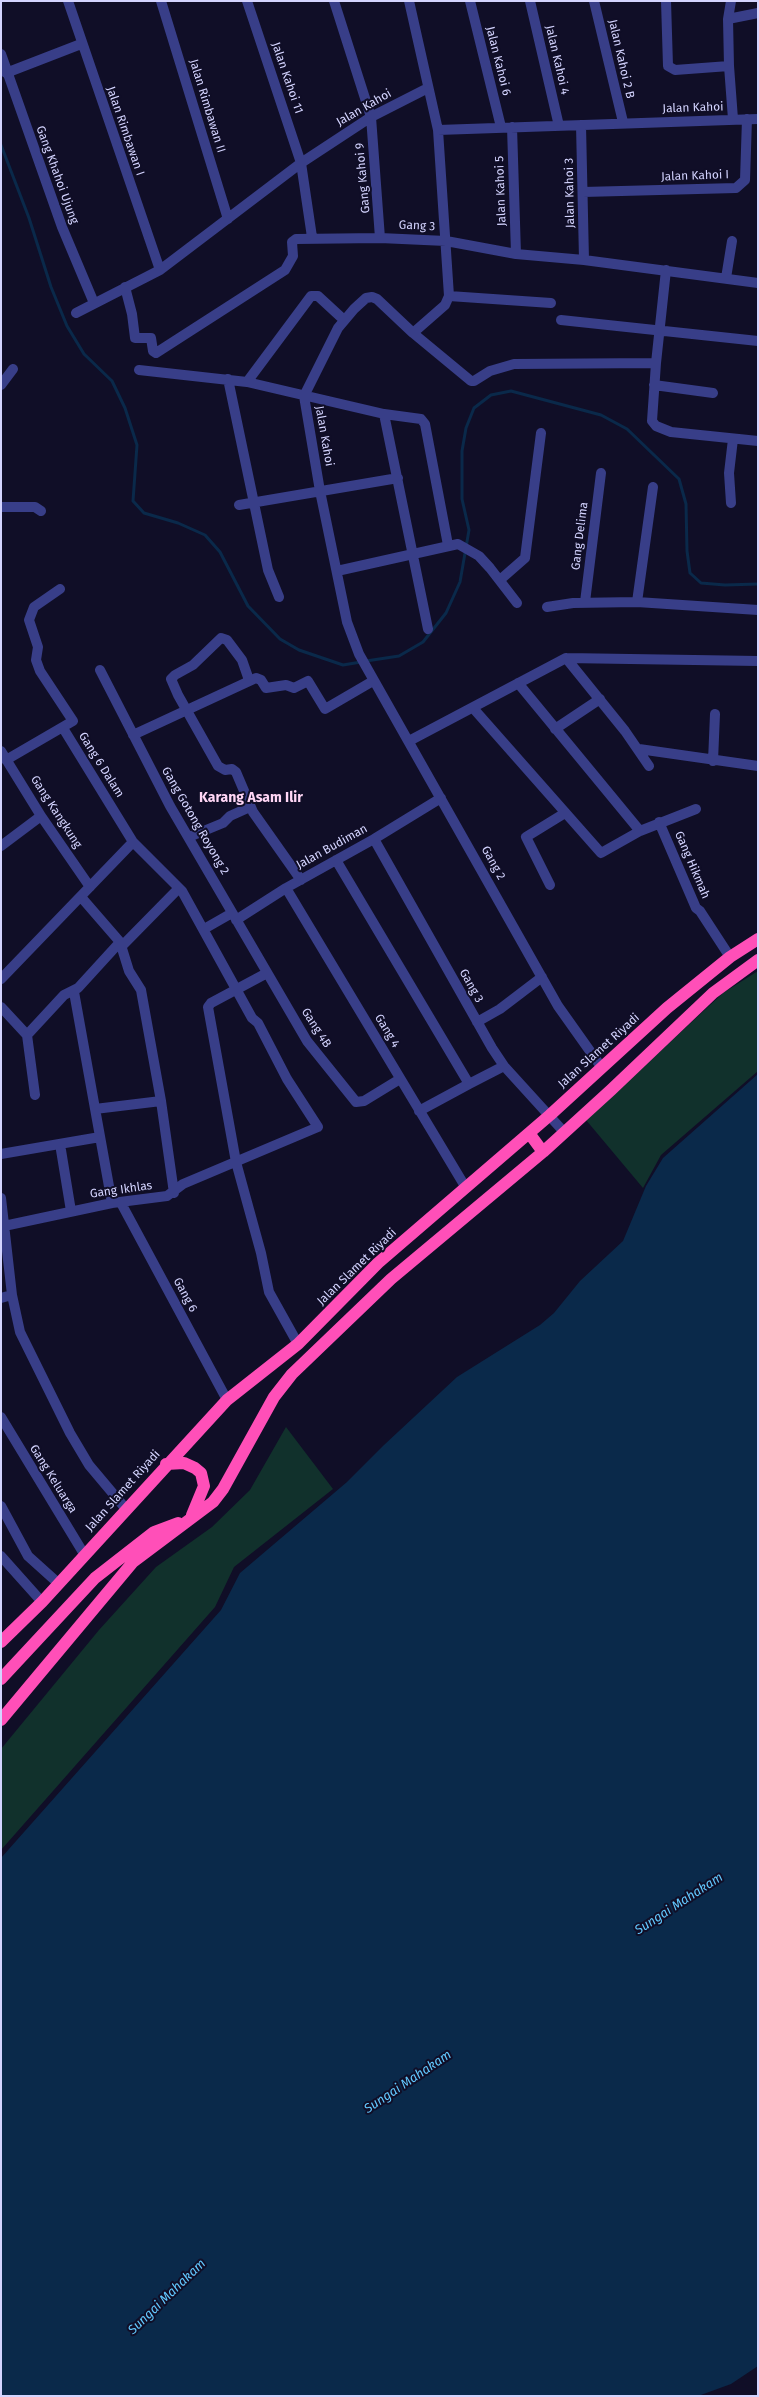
<!DOCTYPE html>
<style>
body{margin:0}
#map{position:relative;width:759px;height:2397px;overflow:hidden;background:#100e27;font-family:"Fira Sans",sans-serif}
canvas{display:block}
.frame{position:absolute;inset:0;border:2px solid #d4d4ff;pointer-events:none}
</style>
<div id="map">
<canvas width="759" height="2397"></canvas>
<div class="frame"></div>
</div>
<script>
const c = document.querySelector('canvas').getContext('2d');
c.lineJoin = 'round';
function fillPath(path, color) {
  c.fillStyle = color;
  c.fill(path, 'evenodd');
}
function shape(rows) {
  const path = new Path2D();
  for (const r of rows) {
    path.moveTo(r[0], r[1]);
    for (let i = 2; i < r.length; i += 2) path.lineTo(r[i], r[i + 1]);
  }
  return path;
}
function strokePath(path, color, width, dash) {
  c.strokeStyle = color;
  c.lineWidth = width;
  c.lineCap = dash ? 'butt' : 'round';
  c.setLineDash(dash || []);
  c.stroke(path);
}
function drawText(font, color, halo, rows, align = 'center') {
  c.font = font + ' "Fira Sans",sans-serif';
  c.lineWidth = 4;
  c.setLineDash([]);
  c.textBaseline = 'middle';
  c.strokeStyle = halo;
  c.fillStyle = color;
  for (const [text, x, y, turn = 0] of rows) {
    c.save();
    c.translate(x, y);
    c.rotate((+turn || 0) * Math.PI / 180);
    c.textAlign = isNaN(turn) ? turn : align;
    if (halo) c.strokeText(text, 0, 0);
    c.fillText(text, 0, 0);
    c.restore();
  }
}
fillPath(shape([
 [758,971,758,1071,661,1155,643,1188,586,1120,723,993],
 [286,1427,333,1489,234,1567,215,1607,1,1850,1,1749,99,1630,156,1567,212,1527,250,1490]
]), '#11312c');
fillPath(shape([
 [758,1074,758,2366,731,2384,698,2396,1,2396,1,1858,221,1610,240,1573,347,1482,384,1445,457,1377,540,1325,554,1313,580,1281,623,1241,646,1186,663,1158]
]), '#0a294a');
strokePath(shape([
 [1,145,29,218,51,287,67,326,84,354,112,381,125,408,137,445,133,501,144,513,178,523,205,535,220,552,248,606,280,639,299,650,343,665,361,662],
 [366,661,399,656,423,642,446,613,460,582,469,530,462,499,462,451,466,428,474,408,491,395,511,391,601,415,627,429,679,479,686,504,687,551,690,573,701,583,725,585,758,584]
]), '#0a294a', 3);
strokePath(shape([
 [68,1,160,270],
 [161,1,228,219],
 [247,1,301,163,312,237],
 [334,1,371,117,380,238],
 [409,1,438,130,449,296,445,305,413,333],
 [470,1,501,127],
 [530,1,559,126],
 [594,1,623,122],
 [666,1,668,66,675,70,729,66],
 [731,1,728,19,729,66,733,119],
 [728,19,758,13],
 [1,54,62,227,94,303],
 [6,73,81,44],
 [581,125,584,260],
 [512,127,516,254],
 [438,130,758,119],
 [583,192,736,188,745,180,747,119],
 [666,270,656,363,652,421,656,426,671,432,758,441],
 [726,278,732,241],
 [125,287,132,314,135,338,151,338,153,351,156,353,285,270,293,256,292,242,296,239,380,238,446,241,516,254,584,260,758,283],
 [449,296,551,303],
 [76,313,160,270,301,163,371,117,428,88],
 [561,320,758,341],
 [139,370,247,382,384,414,421,419,425,424,448,545],
 [228,379,268,570,279,597],
 [247,382,311,296,318,296,344,320],
 [1,385,13,369],
 [654,385,713,393],
 [384,414,428,629],
 [731,503,729,473,733,439],
 [239,505,398,478],
 [1,507,35,507,41,511],
 [337,571,458,544,479,556,490,568,517,603],
 [501,579,525,558,541,433],
 [585,602,601,473],
 [637,602,653,487],
 [547,607,573,603,637,602,758,610],
 [566,658,625,731,649,766],
 [100,670,170,806,307,1041,356,1102,364,1101,400,1079],
 [249,680,242,660,227,640,221,638,193,665,175,675,171,679,178,695,218,766,225,770,232,769,236,772,253,812,301,880],
 [518,683,640,831],
 [473,708,601,853,640,831,696,809],
 [63,728,133,842],
 [555,729,600,699],
 [133,735,256,678,261,680,266,688,286,685,294,688,308,681,325,709,373,681],
 [409,741,566,658,758,661],
 [639,749,758,766],
 [1,751,41,816,90,887],
 [6,760,73,721,40,671,36,660,38,647,29,620,34,607,60,589],
 [713,761,715,714],
 [659,822,696,908,700,911,730,957],
 [189,837,223,823,230,816,250,807],
 [374,839,492,1048,504,1066,564,1132],
 [1,846,41,816],
 [336,860,469,1084,504,1066],
 [550,885,526,837,565,813],
 [286,888,466,1188],
 [81,897,120,942,129,971,141,990,161,1101,174,1193],
 [236,920,286,888,374,839,441,798],
 [204,929,232,913],
 [121,947,179,888],
 [267,973,211,1003,208,1007,236,1162,261,1253,269,1292,298,1344],
 [1,979,133,842,182,891,252,1018,258,1023,287,1079,318,1127,183,1184,167,1196,112,1203,4,1226],
 [74,992,112,1203],
 [1,1007,27,1035],
 [477,1022,500,1009,542,977],
 [602,1068,558,1006,359,654,347,622,320,491,304,396,338,328,354,309,366,298,372,297,377,299,413,333,471,381,474,381,490,371,514,364,656,363],
 [35,1095,27,1035,64,995,78,988,120,942],
 [95,1109,161,1101],
 [419,1111,469,1084],
 [60,1144,71,1211],
 [1,1154,100,1137],
 [1,1198,12,1295,20,1332,70,1433,89,1465,126,1509],
 [121,1203,227,1400],
 [1,1298,12,1295],
 [1,1417,84,1554],
 [1,1506,28,1556,58,1583],
 [1,1556,42,1602]
]), '#383e88', 10);
strokePath(shape([
 [529,1133,543,1152],
 [166,1464,184,1463,195,1468,201,1473,204,1486,192,1515],
 [1,1642,42,1602,227,1400,298,1344,378,1263,550,1115,667,1008,730,957,758,939],
 [1,1679,95,1578,154,1532,178,1523],
 [1,1720,133,1562,213,1502,223,1489,274,1397,292,1374,391,1279,543,1152,611,1090,713,993,758,960]
]), '#ff4fb8', 12);
drawText('12px', '#d4d4ff', '#100e27', [
 ["Jalan Kahoi 2 B",621,59,77],
 ["Jalan Kahoi 4",557,60,77],
 ["Jalan Kahoi 6",498,61,76],
 ["Jalan Kahoi 11",287,78,71],
 ["Jalan Rimbawan II",207,106,73],
 ["Jalan Kahoi",364,108,-30],
 ["Jalan Kahoi",693,108,-2],
 ["Jalan Rimbawan I",125,131,71],
 ["Gang Khahoi Ujung",57,175,70],
 ["Jalan Kahoi I",695,176,-2],
 ["Gang Kahoi 9",363,178,-95],
 ["Jalan Kahoi 5",501,191,-92],
 ["Jalan Kahoi 3",570,193,-91],
 ["Gang 3",417,226,3],
 ["Jalan Kahoi",324,436,80],
 ["Gang Delima",580,536,-83],
 ["Gang 6 Dalam",101,765,58],
 ["Gang Kangkung",56,812,57],
 ["Gang Gotong Royong 2",195,821,60],
 ["Jalan Budiman",332,847,-29],
 ["Gang 2",493,863,61],
 ["Gang Hikmah",692,865,67],
 ["Gang 3",471,986,61],
 ["Gang 4B",316,1028,57],
 ["Gang 4",387,1031,59],
 ["Jalan Slamet Riyadi",599,1051,-42],
 ["Gang Ikhlas",121,1190,-8],
 ["Jalan Slamet Riyadi",357,1267,-44],
 ["Gang 6",185,1295,62],
 ["Gang Keluarga",53,1479,58],
 ["Jalan Slamet Riyadi",123,1491,-48]
]);
drawText('italic 13px', '#62c9ff', '#100e27', [
 ["Sungai Mahakam",679,1904,-33],
 ["Sungai Mahakam",408,2082,-34],
 ["Sungai Mahakam",167,2297,-44]
]);
drawText('bold 14px', '#ffd6f5', '#100e27', [
 ["Karang Asam Ilir",251,798]
]);
</script>
